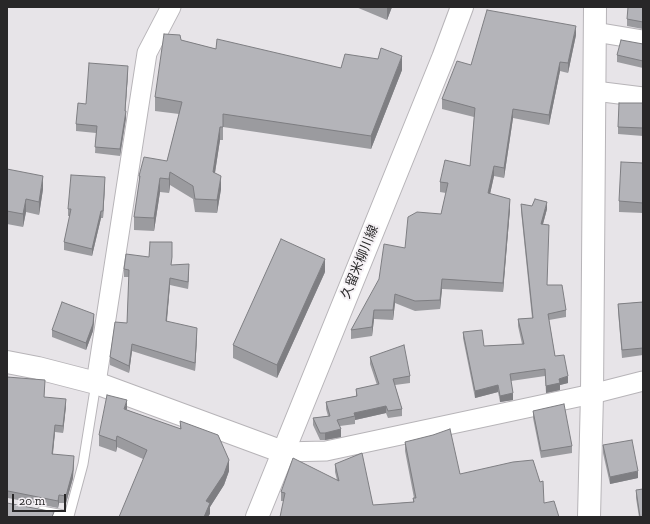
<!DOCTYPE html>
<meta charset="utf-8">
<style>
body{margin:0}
#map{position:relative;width:650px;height:524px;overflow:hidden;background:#e7e4e8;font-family:"Zilla Slab",serif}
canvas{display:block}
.frame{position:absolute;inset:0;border:8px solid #282728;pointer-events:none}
.scale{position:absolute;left:12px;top:494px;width:54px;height:18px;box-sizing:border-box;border:2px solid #282728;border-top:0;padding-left:5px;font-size:12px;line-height:14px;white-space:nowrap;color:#282728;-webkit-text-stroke:3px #f5f1f5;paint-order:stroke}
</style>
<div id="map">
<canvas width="650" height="524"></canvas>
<div class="frame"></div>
<div class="scale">20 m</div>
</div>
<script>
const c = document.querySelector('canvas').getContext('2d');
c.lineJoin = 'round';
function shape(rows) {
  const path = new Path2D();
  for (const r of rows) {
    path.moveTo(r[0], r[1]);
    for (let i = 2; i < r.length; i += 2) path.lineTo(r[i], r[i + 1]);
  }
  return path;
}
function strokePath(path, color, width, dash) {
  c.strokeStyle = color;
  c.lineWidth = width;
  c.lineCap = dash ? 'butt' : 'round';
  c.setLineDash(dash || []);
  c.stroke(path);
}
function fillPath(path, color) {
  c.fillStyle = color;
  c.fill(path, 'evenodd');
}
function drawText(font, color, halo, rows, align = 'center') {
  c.font = font + ' "Zilla Slab","Noto Sans JP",serif';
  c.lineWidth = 4;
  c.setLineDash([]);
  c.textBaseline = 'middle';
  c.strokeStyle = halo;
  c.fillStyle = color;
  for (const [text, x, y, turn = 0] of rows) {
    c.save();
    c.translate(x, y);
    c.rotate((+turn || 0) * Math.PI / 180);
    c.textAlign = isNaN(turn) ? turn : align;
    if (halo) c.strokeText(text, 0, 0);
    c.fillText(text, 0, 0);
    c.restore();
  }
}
const service = shape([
 [42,511,69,516,83,464,96,383]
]);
const minor = shape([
 [595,32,643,40],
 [595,91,643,97],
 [96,383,147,53,171,7],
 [283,452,326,451,592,394,643,381]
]);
const tertiary = shape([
 [7,362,38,368,96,383,283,452],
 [589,517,592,394,595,7]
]);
const primary = shape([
 [257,517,443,58,462,7]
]);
strokePath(service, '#b7b4b8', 11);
strokePath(minor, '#b7b4b8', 21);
strokePath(tertiary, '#b7b4b8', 24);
strokePath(primary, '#b7b4b8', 24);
strokePath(service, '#fff', 9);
strokePath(minor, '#fff', 19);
strokePath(tertiary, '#fff', 22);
strokePath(primary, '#fff', 22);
fillPath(shape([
 [356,7,392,7,387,20],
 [643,7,643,29,627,26,627,19],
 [576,35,568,73,560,71,549,125,513,118,504,178,494,176,490,194,510,209,503,292,442,289,440,309,415,311,395,303,393,320,374,319,372,336,351,339,351,330,405,248,441,214,446,193,440,192,440,182,470,166,474,117,442,109,442,99,471,65],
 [181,40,216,49,341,68,402,70,371,149,223,127,223,140,220,140,215,173,221,189,217,213,195,212,193,199,170,185,169,193,160,192,154,231,134,230,134,217,139,187,139,176,167,161,179,114,155,111,155,97],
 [642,44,643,44,643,68,617,62,617,55],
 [128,73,125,111,126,118,120,156,95,153,96,133,76,131,76,124,86,104],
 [643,103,643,136,618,134,618,127],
 [643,163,643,213,619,212,619,201],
 [7,169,43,189,39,215,26,212,23,227,7,224],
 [105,184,103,218,101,218,92,256,64,250,64,242,70,216,68,216,68,209],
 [521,204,547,209,543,224,547,285,566,310,566,317,549,320,555,356,568,383,560,385,560,390,546,393,545,376,511,381,513,400,500,402,498,392,475,398,463,338,463,332,484,346,522,344,518,326,518,319,532,318,521,211],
 [172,265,189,272,188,289,170,285,167,321,197,336,195,371,132,351,129,373,110,365,110,357,127,323,129,277,124,277,124,269],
 [325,272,277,378,233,358,233,345],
 [643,302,643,355,622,358,618,311,618,304],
 [94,321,93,331,86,350,52,337,52,330],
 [370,357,410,376,410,383,395,385,402,409,402,416,388,418,386,413,355,420,355,424,340,426,341,437,325,440,320,440,313,425,313,418,328,416,326,409,326,402,356,396,356,389,377,385,370,364],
 [7,377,45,387,44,397,66,406,63,433,55,432,53,454,74,463,73,478,66,503,59,503,58,508,8,498],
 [127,410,180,429,180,421,229,471,224,485,210,507,210,514,143,459,117,447,116,452,99,446,99,435],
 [533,411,572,446,572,453,541,458,533,418],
 [405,442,460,474,544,503,559,517,281,501,281,492,337,480,335,472,335,464,373,505,413,502,413,498,414,498,405,451],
 [603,445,638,478,610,484,603,453],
 [636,490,643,517,639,517,636,498]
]), '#9b9b9f');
fillPath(shape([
 [387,7,392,7,387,20],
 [576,26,576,35,568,73,568,63],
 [402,56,402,70,371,149,371,136],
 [560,62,560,71,549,125,549,115],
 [128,66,128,73,125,117,125,111],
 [513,109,513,118,504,178,504,168],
 [126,111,126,118,120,156,120,149],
 [220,127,220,140,213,185,213,172],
 [494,166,494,176,488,203,488,193],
 [170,172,170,185,169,193,169,179],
 [43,176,43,189,39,215,39,202],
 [221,176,221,189,217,213,217,200],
 [105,177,105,184,103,218,103,211],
 [160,178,160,192,154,231,154,218],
 [26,199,26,212,23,227,23,214],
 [510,199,510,209,503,292,503,283],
 [547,202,547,209,541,231,541,224],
 [101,211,101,218,92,256,92,249],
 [325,259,325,272,277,378,277,365],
 [189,264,189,272,188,289,188,282],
 [170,278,170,285,166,328,166,321],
 [442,279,442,289,440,309,440,300],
 [395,294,395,303,393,320,393,310],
 [374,310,374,319,372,336,372,327],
 [94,314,94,321,93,331,86,350,86,343],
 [197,328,197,336,195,371,195,363],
 [132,344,132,351,129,373,129,366],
 [568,376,568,383,560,385,560,390,546,393,546,386,559,379],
 [498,385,498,392,475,398,475,391],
 [513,393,513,400,500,402,500,396],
 [66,399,66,406,63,433,63,426],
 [127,400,127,410,124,409],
 [386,406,386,413,355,420,355,416,354,413],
 [55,425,55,432,52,461,52,454],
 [341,429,341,437,325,440,325,433],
 [117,436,117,447,116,452,116,441],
 [74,456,73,478,66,503,66,496],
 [229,460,229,471,224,485,210,507,210,514,208,517,204,517,206,501],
 [638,471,638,478,610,484,610,477],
 [7,491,8,491,8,498,7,498],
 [59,495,59,503,58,508,58,501]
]), '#7e7e82');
const building = shape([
 [628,7,643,7,643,22,627,19,628,7],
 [487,10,576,26,568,63,560,62,549,115,513,109,504,168,494,166,488,193,510,199,503,283,442,279,440,300,415,301,395,294,393,310,374,310,372,327,351,330,379,279,384,244,405,248,408,217,417,212,441,214,448,183,440,182,445,160,470,166,475,108,442,99,457,61,471,65,487,10],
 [164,34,180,35,181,40,216,49,217,39,341,68,345,54,378,59,381,48,402,56,371,136,223,114,223,127,220,127,213,172,221,176,217,200,195,199,193,186,170,172,169,179,160,178,154,218,134,217,140,176,139,176,144,157,167,161,182,102,155,97,164,34],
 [621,40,643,44,643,61,617,55,621,40],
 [89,63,128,66,125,111,126,111,120,149,95,147,97,126,76,124,78,103,86,104,89,63],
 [619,103,643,103,643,128,618,127,619,103],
 [621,162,643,163,643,203,619,201,621,162],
 [7,169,43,176,39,202,26,199,23,214,7,211,7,169],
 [71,175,105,177,103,211,101,211,92,249,64,242,71,209,68,209,71,175],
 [535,199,547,202,541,224,549,225,547,285,562,285,566,310,548,314,555,356,564,355,568,376,559,379,560,383,546,386,545,369,510,374,513,393,500,396,498,385,475,391,463,332,482,330,484,346,524,344,518,319,533,318,521,204,532,206,535,199],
 [281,239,325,259,277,365,233,345,281,239],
 [150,242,172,242,172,257,171,265,189,264,188,282,170,278,166,321,197,328,195,363,132,344,129,366,110,357,115,322,127,323,129,270,124,269,126,254,149,257,150,242],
 [62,302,94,314,93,324,86,343,52,330,62,302],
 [643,302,643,348,622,350,618,304,643,302],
 [404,345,410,376,393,379,402,409,388,411,386,406,354,413,355,416,337,420,341,429,325,433,320,433,313,418,330,416,326,402,357,396,356,389,379,384,370,357,404,345],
 [7,377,45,380,44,397,66,399,63,426,55,425,52,454,74,456,73,470,66,496,59,495,58,501,8,491,7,491,7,377],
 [107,395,127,400,124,409,181,429,180,421,218,435,229,460,224,474,206,501,210,503,204,517,119,517,147,450,117,436,116,441,99,435,107,395],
 [564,404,572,446,541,451,533,411,564,404],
 [450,429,460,474,513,462,533,460,540,482,543,481,544,503,554,501,559,517,280,517,285,493,281,492,293,458,339,481,335,464,362,453,373,505,414,502,413,498,416,498,405,442,433,435,450,429],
 [632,440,638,471,610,477,603,445,632,440],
 [643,489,643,517,640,517,636,490,643,489],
 [7,503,54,512,52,517,7,517,7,503]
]);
fillPath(building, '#b4b4b9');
strokePath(building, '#7e7e82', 1);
drawText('13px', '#282728', '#f5f1f5', [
 ["久留米柳川線",360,262,-68]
]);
</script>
